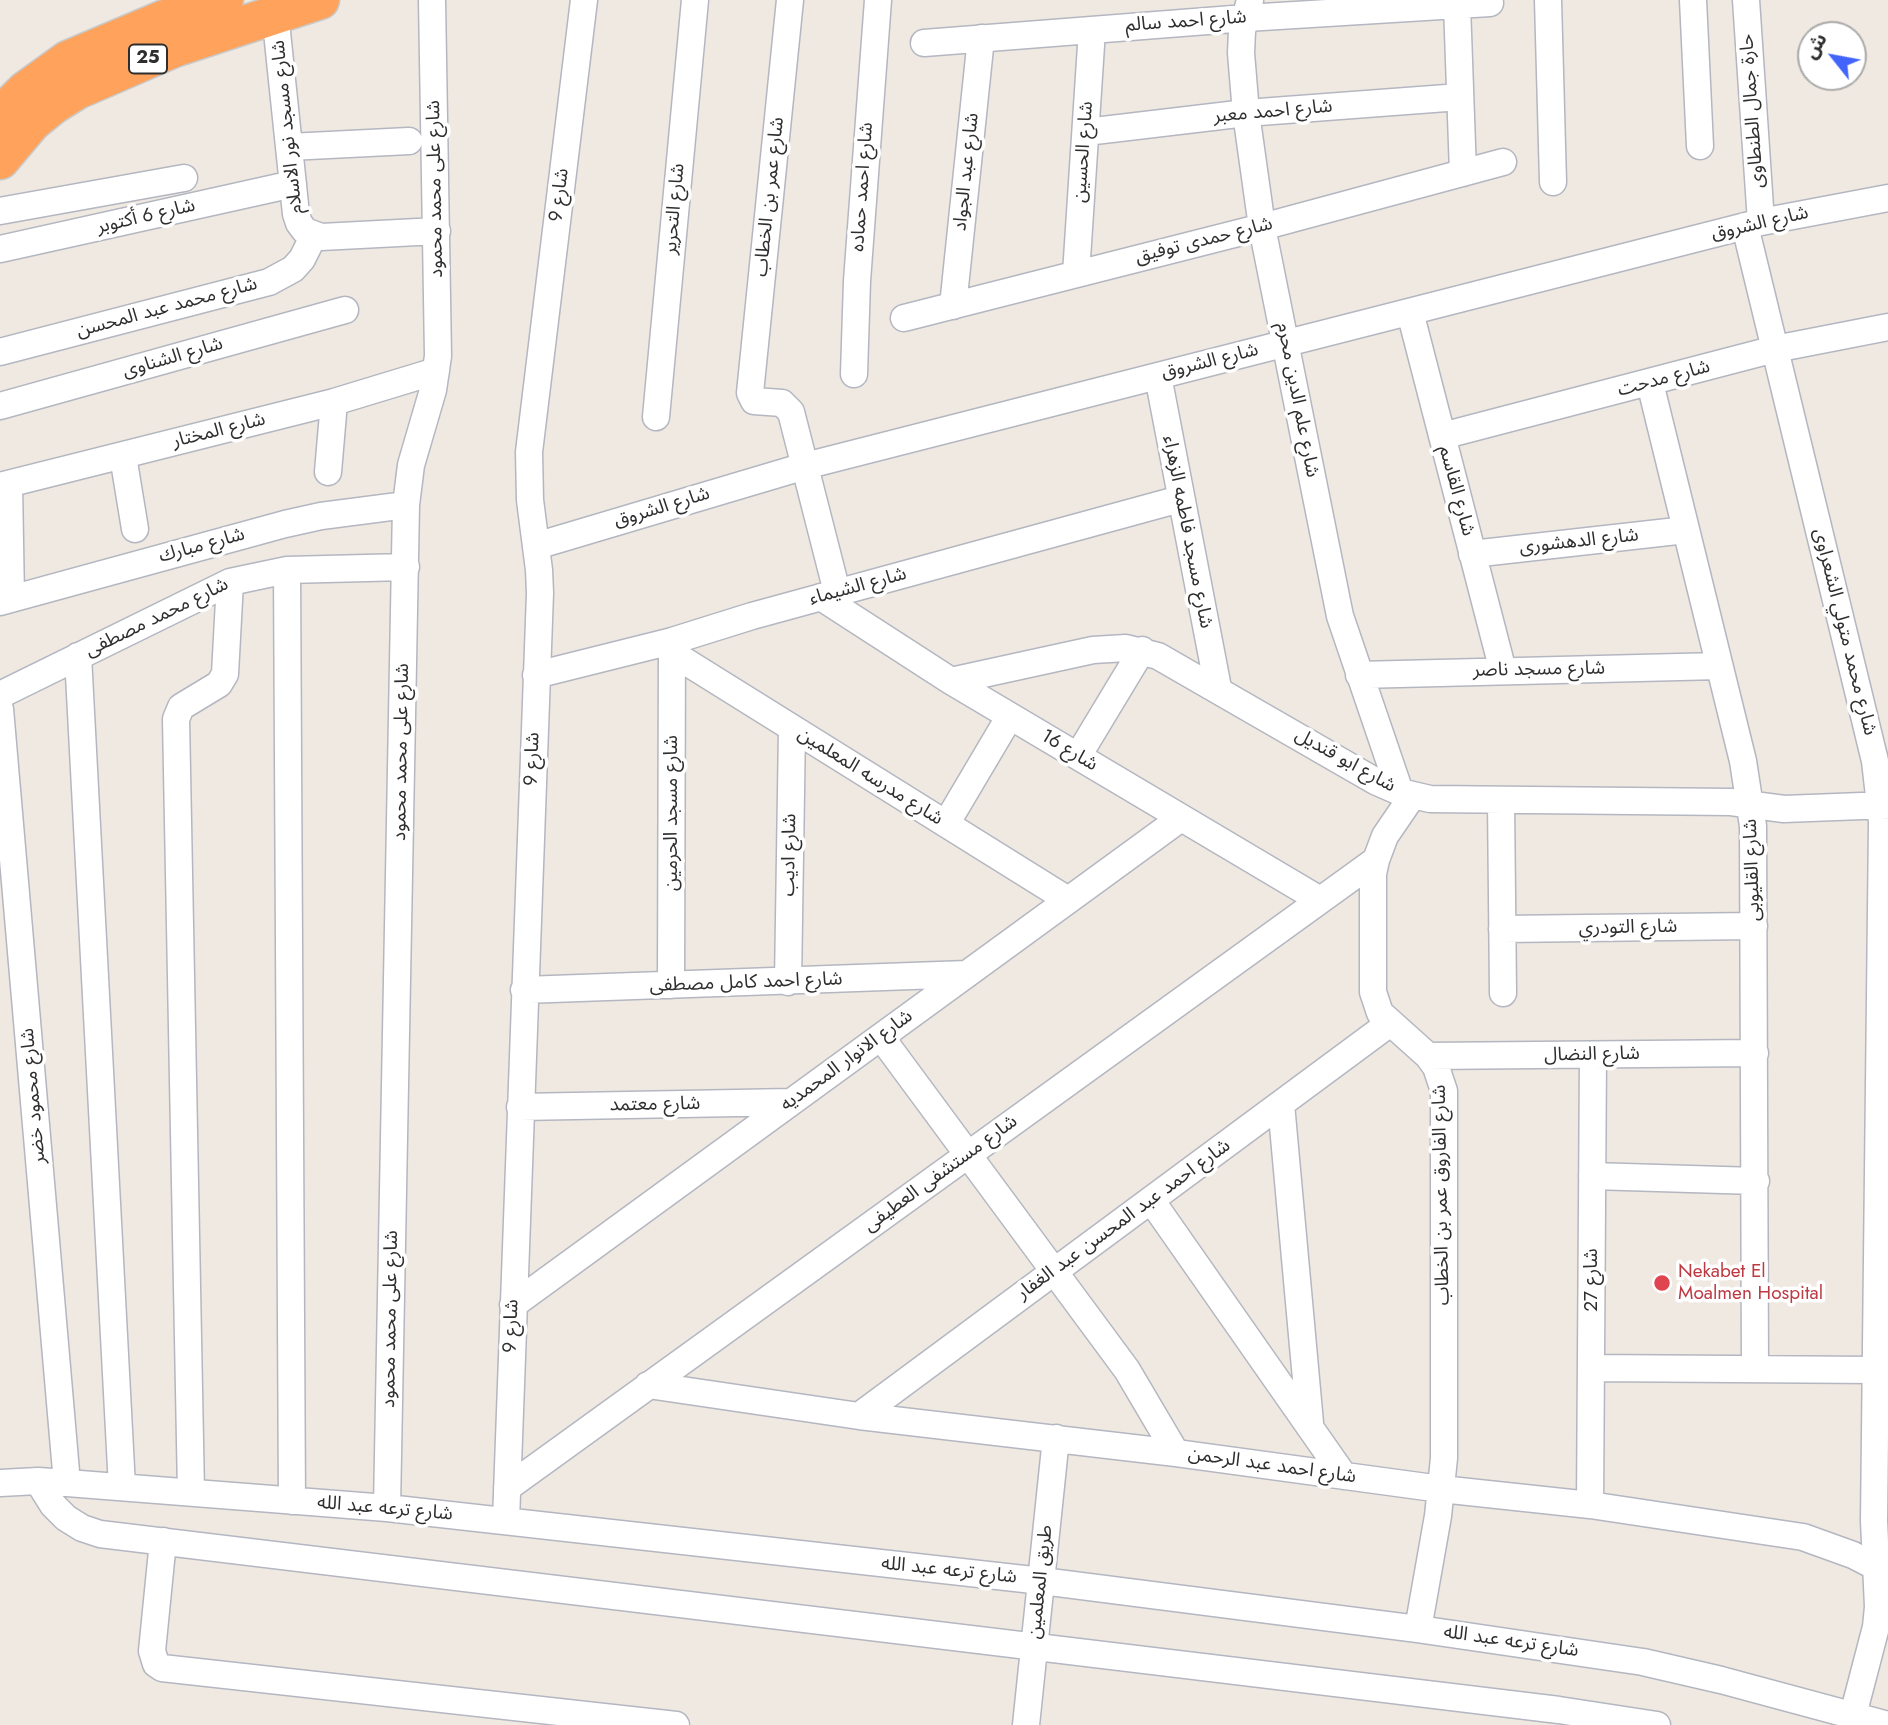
<!DOCTYPE html>
<meta charset="utf-8">
<style>
body{margin:0}
#map{position:relative;width:1888px;height:1725px;overflow:hidden;background:#efe9e1;font-family:Jost,"Noto Sans Arabic",sans-serif}
canvas{display:block}
.north{position:absolute;left:1797px;top:21px;width:70px;height:70px;box-sizing:border-box;background:#fff;border:2px solid #ababab;border-radius:50%;rotate:301deg;font-size:19px;font-weight:700;line-height:28px;text-align:center;color:#2e2e2e}
.north::after{content:'';display:block;margin:auto;width:24px;height:32px;background:#4264fb;clip-path:polygon(50% 0,100% 100%,50% 72%,0 100%)}
</style>
<div id="map">
<canvas width="1888" height="1725"></canvas>
<div class="north">ش</div>
</div>
<script>
const c = document.querySelector('canvas').getContext('2d');
c.lineJoin = 'round';
function shape(rows) {
  const path = new Path2D();
  for (const r of rows) {
    path.moveTo(r[0], r[1]);
    for (let i = 2; i < r.length; i += 2) path.lineTo(r[i], r[i + 1]);
  }
  return path;
}
function strokePath(path, color, width, dash) {
  c.strokeStyle = color;
  c.lineWidth = width;
  c.lineCap = dash ? 'butt' : 'round';
  c.setLineDash(dash || []);
  c.stroke(path);
}
function drawText(font, color, halo, rows, align = 'center') {
  c.font = font + ' Jost,"Noto Sans Arabic",sans-serif';
  c.lineWidth = 7;
  c.setLineDash([]);
  c.textBaseline = 'middle';
  c.strokeStyle = halo;
  c.fillStyle = color;
  for (const [text, x, y, turn = 0] of rows) {
    c.save();
    c.translate(x, y);
    c.rotate((+turn || 0) * Math.PI / 180);
    c.textAlign = isNaN(turn) ? turn : align;
    if (halo) c.strokeText(text, 0, 0);
    c.fillText(text, 0, 0);
    c.restore();
  }
}
const minor = shape([
 [790,0,750,393,754,401,782,403,791,412,837,592],
 [1250,0,1242,31,1241,53,1246,113,1262,227,1340,616,1400,792],
 [1548,0,1553,182],
 [1693,0,1700,146],
 [1746,0,1761,222],
 [1457,5,1463,173],
 [275,13,296,214,299,223,305,231,321,237,437,231],
 [924,43,1246,18,1490,3],
 [1086,132,1246,113,1460,97],
 [289,147,409,141],
 [0,211,184,178],
 [1745,226,1875,761,1882,822,1874,1521,1878,1607,1876,1627,1853,1715],
 [0,249,293,184],
 [1076,274,1092,30],
 [953,306,981,38],
 [1410,312,1503,671],
 [904,318,1262,227,1503,162],
 [0,352,269,282,293,269,302,259,314,235],
 [854,374,857,281,878,0],
 [1158,376,1218,688],
 [1650,383,1743,761,1753,826,1755,1369],
 [0,406,345,310],
 [656,417,695,0],
 [1442,436,1775,349,1888,327],
 [123,456,135,529],
 [328,472,334,402],
 [9,484,11,599],
 [0,486,334,402,436,371],
 [536,546,805,466,1761,222,1888,198],
 [1472,554,1686,530],
 [287,570,292,1501],
 [821,597,951,681,1320,900],
 [0,602,285,524,321,516,406,505],
 [672,653,1068,900],
 [78,656,122,1487],
 [536,675,672,641,752,616,1180,499],
 [1359,675,1719,666],
 [951,681,1093,650,1126,648,1158,656,1375,781,1400,792,1430,799,1731,802,1784,809,1888,805],
 [0,695,230,582,287,570,406,567],
 [0,709,67,1483],
 [1078,756,1142,650],
 [1413,795,1385,836,1376,860,1373,874,1373,992,1380,1013,1428,1056,1436,1067,1444,1091,1444,1458,1438,1516,1418,1629],
 [1501,801,1503,993],
 [946,824,1010,716],
 [1502,929,1754,926],
 [788,982,792,728],
 [671,985,672,641],
 [524,990,967,974],
 [881,1037,1127,1370,1176,1453],
 [1428,1056,1755,1053],
 [1281,1104,1310,1423],
 [520,1107,791,1102],
 [1592,1176,1756,1181],
 [1151,1200,1344,1476],
 [513,1305,1181,818],
 [1591,1368,1875,1370],
 [648,1385,859,1416,1176,1453,1441,1489,1590,1505,1803,1537,1853,1555,1888,1573],
 [859,1416,1390,1023],
 [38,1481,53,1505,66,1518,82,1528,100,1534,1559,1710,1657,1725],
 [0,1483,38,1481,67,1483,387,1508,1042,1581,1418,1629,1643,1662,1721,1680,1888,1725],
 [507,1488,1376,860],
 [191,1492,176,719,181,707,219,684,225,674,230,582],
 [1590,1505,1593,1055],
 [387,1508,406,505,411,465,433,390,438,356,432,0],
 [506,1521,540,593,539,570,530,500,529,452,584,0],
 [163,1541,152,1651,156,1664,162,1668,676,1725],
 [1026,1725,1056,1438]
]);
const highway = shape([
 [0,116,25,91,68,60,165,19,224,0],
 [0,160,32,122,53,105,77,90,174,48,320,0]
]);
strokePath(minor, '#b4b7c1', 29);
strokePath(highway, '#c9c9c9', 41);
strokePath(minor, '#fff', 26);
strokePath(highway, '#ffa35c', 38);
for (const [x, y, r, color] of [
 [1662,1283,9,"#e0444e"]
]) {
  const dot = new Path2D();
  dot.arc(x, y, r, 0, 2 * Math.PI);
  c.fillStyle = color;
  c.fill(dot);
  strokePath(dot, '#fff', 2.5);
}
for (const [x, y, w] of [
 [148,59,38]
]) {
  const box = new Path2D();
  box.roundRect(x - w / 2, y - 14.5, w, 29, 5);
  c.fillStyle = '#fff';
  c.fill(box);
  strokePath(box, '#2e2e2e', 2);
}
drawText('bold 18px', '#2e2e2e', null, [
 ["25",148,59]
]);
drawText('19px', '#2e2e2e', '#fff', [
 ["شارع احمد سالم",1186,22,-4],
 ["حارة جمال الطنطاوى",1753,111,-94],
 ["شارع احمد معبر",1273,112,-5],
 ["شارع مسجد نور الاسلام",288,127,-96],
 ["شارع الحسين",1084,152,-86],
 ["شارع عبد الجواد",967,172,-84],
 ["شارع احمد حماده",863,187,-86],
 ["شارع على محمد محمود",436,189,-91],
 ["شارع 9",560,195,-83],
 ["شارع عمر بن الخطاب",770,197,-84],
 ["شارع التحرير",675,209,-85],
 ["شارع 6 أكتوبر",146,217,-13],
 ["شارع الشروق",1760,224,-13],
 ["شارع حمدى توفيق",1204,241,-14],
 ["شارع محمد عبد المحسن",167,308,-15],
 ["شارع الشناوى",173,358,-16],
 ["شارع الشروق",1210,362,-14],
 ["شارع مدحت",1664,379,-15],
 ["شارع علم الدين محرم",1297,400,79],
 ["شارع المختار",219,431,-14],
 ["شارع القاسم",1456,491,75],
 ["شارع الشروق",662,508,-17],
 ["شارع مسجد فاطمه الزهراء",1187,532,79],
 ["شارع الدهشورى",1579,542,-6],
 ["شارع مبارك",202,546,-15],
 ["شارع الشيماء",858,587,-15],
 ["شارع محمد مصطفى",157,618,-26],
 ["شارع محمد متولي الشعراوى",1844,632,76],
 ["شارع مسجد ناصر",1539,670,-1],
 ["شارع 16",1069,751,31],
 ["شارع على محمد محمود",402,752,-89],
 ["شارع 9",533,759,-88],
 ["شارع ابو قنديل",1345,761,29],
 ["شارع مدرسه المعلمين",870,777,32],
 ["شارع مسجد الحرمين",672,813,-90],
 ["شارع اديب",790,855,-89],
 ["شارع القليوبى",1753,870,-92],
 ["شارع التودري",1628,928,-1],
 ["شارع احمد كامل مصطفى",746,983,-2],
 ["شارع النضال",1592,1055,-1],
 ["شارع الانوار المحمديه",847,1061,-36],
 ["شارع محمود خضر",34,1096,-95],
 ["شارع معتمد",655,1105,-1],
 ["شارع مستشفى العطيفى",941,1174,-36],
 ["شارع الفاروق عمر بن الخطاب",1442,1195,-91],
 ["شارع احمد عبد المحسن عبد الغفار",1124,1220,-36],
 ["شارع 27",1592,1280,-90],
 ["شارع على محمد محمود",391,1319,-89],
 ["شارع 9",512,1326,-88],
 ["شارع احمد عبد الرحمن",1272,1466,8],
 ["شارع ترعه عبد الله",385,1509,5],
 ["شارع ترعه عبد الله",949,1571,6],
 ["طريق المعلمين",1041,1582,-84],
 ["شارع ترعه عبد الله",1511,1642,8]
]);
drawText('19px', '#be3a42', '#fff', [
 ["Nekabet El",1678,1272],
 ["Moalmen Hospital",1678,1294]
], 'left');
</script>
